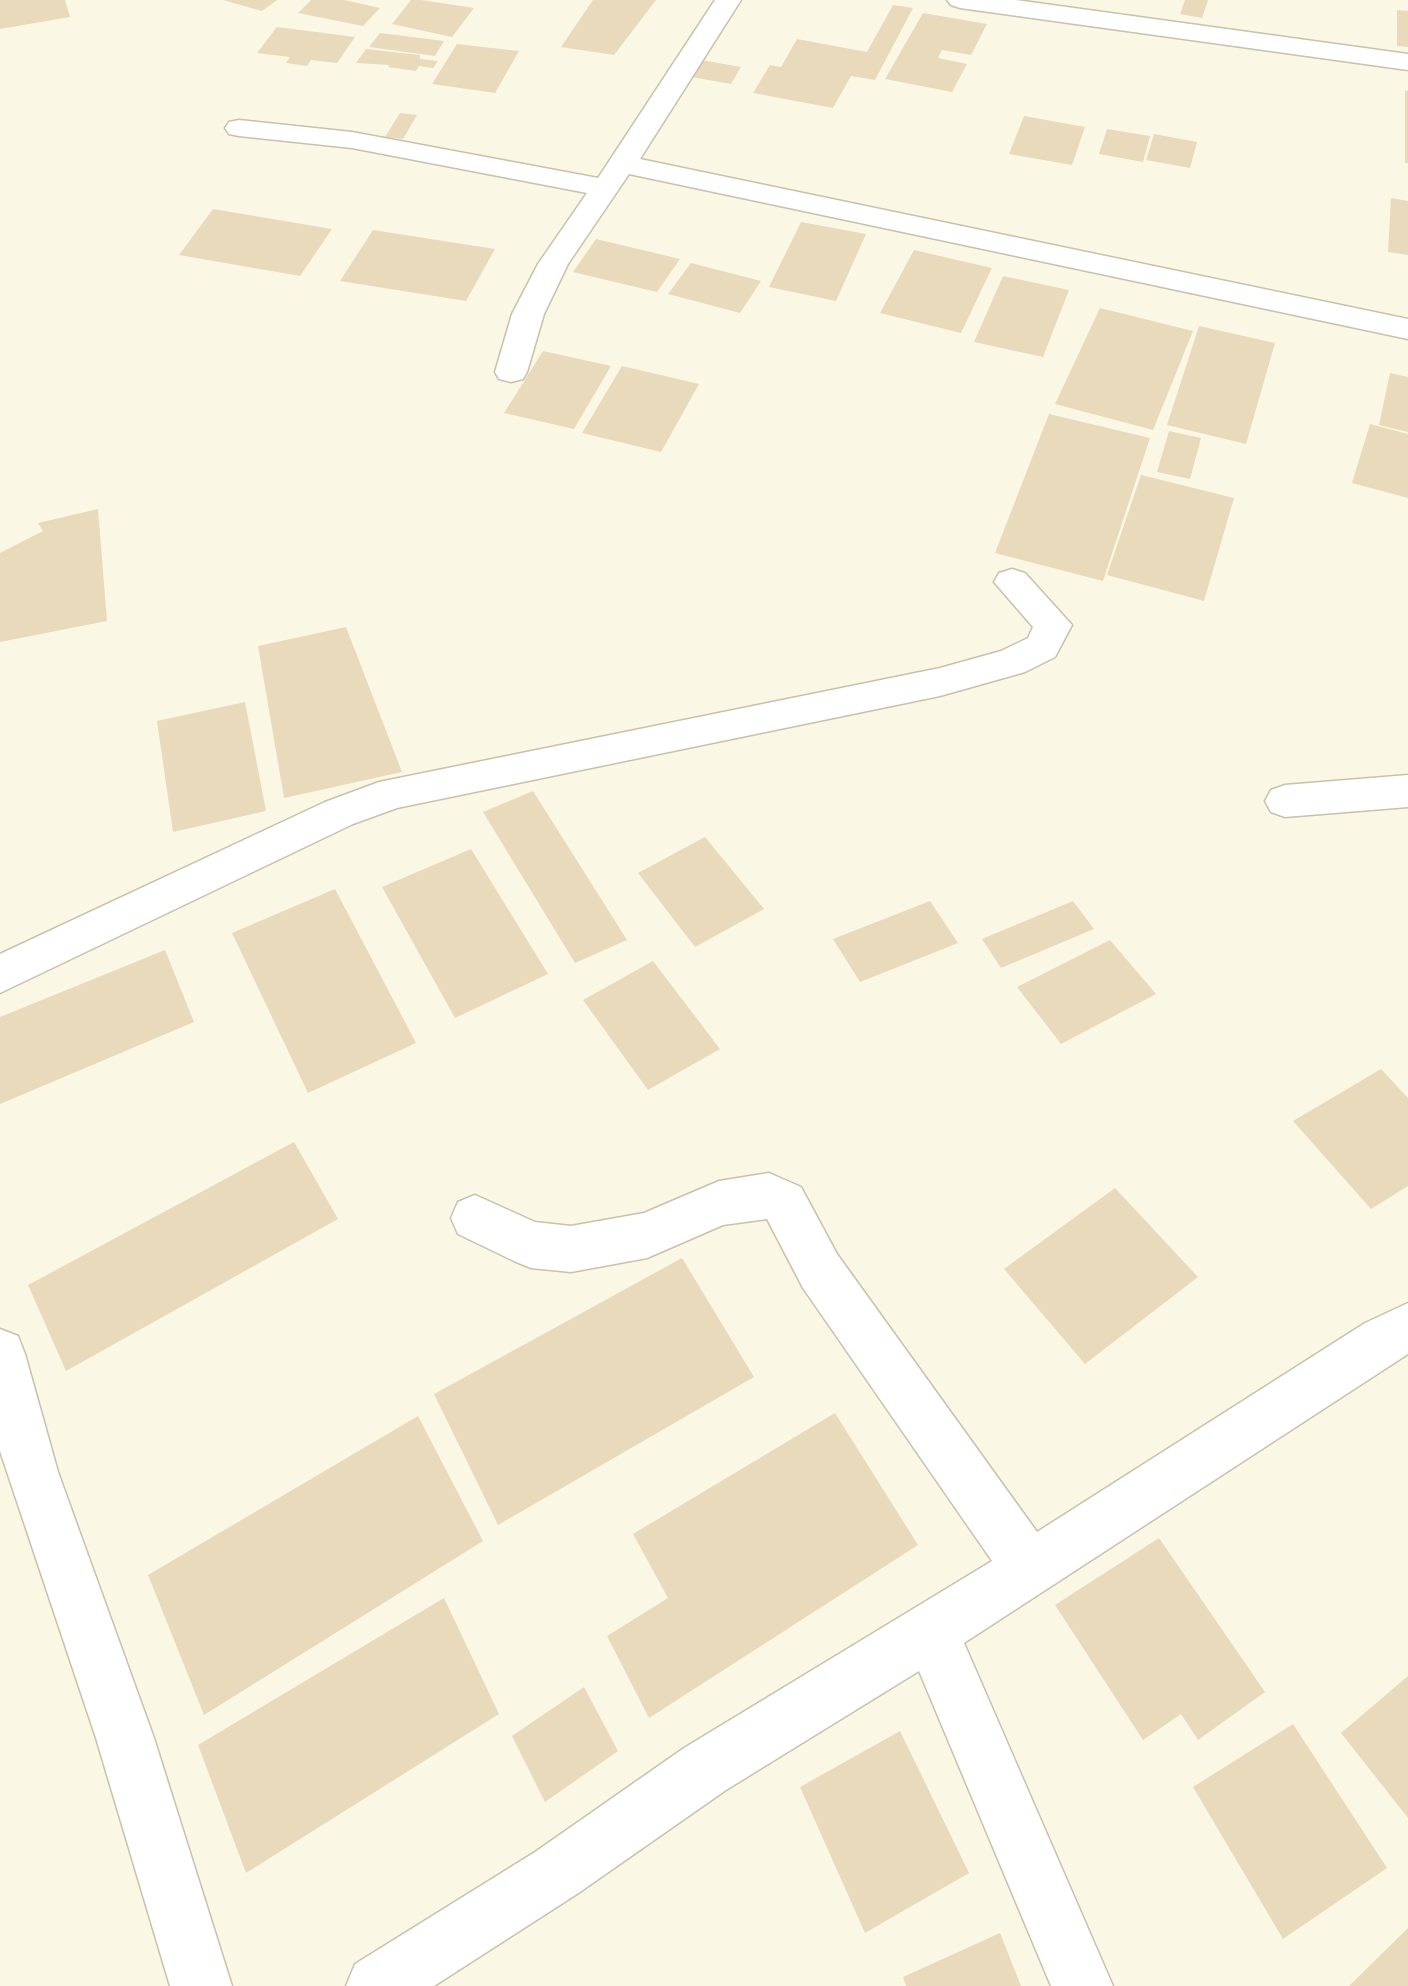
<!DOCTYPE html>
<style>
body{margin:0}
canvas{display:block;background:#faf7e4}
</style>
<canvas width="1408" height="1986"></canvas>
<script>
const c = document.querySelector('canvas').getContext('2d');
c.lineJoin = 'round';
function fillPath(path, color) {
  c.fillStyle = color;
  c.fill(path, 'evenodd');
}
function shape(rows) {
  const path = new Path2D();
  for (const r of rows) {
    path.moveTo(r[0], r[1]);
    for (let i = 2; i < r.length; i += 2) path.lineTo(r[i], r[i + 1]);
  }
  return path;
}
function strokePath(path, color, width, dash) {
  c.strokeStyle = color;
  c.lineWidth = width;
  c.lineCap = dash ? 'butt' : 'round';
  c.setLineDash(dash || []);
  c.stroke(path);
}
fillPath(shape([
 [0,0,65,0,70,17,0,29],
 [223,0,277,0,262,11],
 [311,0,344,0,380,8,363,26,298,13],
 [411,0,421,0,474,8,452,37,392,24],
 [593,0,656,0,614,55,561,47],
 [1185,0,1208,0,1202,18,1180,14],
 [893,5,913,8,875,80,851,76,833,108,753,93,770,65,781,67,797,39,867,52],
 [1397,10,1408,11,1408,47,1397,46],
 [923,13,987,24,971,55,942,50,938,58,967,64,952,92,885,79],
 [277,27,355,37,337,63,311,60,307,66,286,63,290,57,257,53],
 [380,33,444,41,435,56,369,47],
 [457,44,519,51,495,93,432,84],
 [366,49,420,55,420,59,438,61,433,68,419,66,416,71,388,67,389,65,356,63],
 [696,59,741,67,731,84,686,76],
 [1405,90,1408,91,1408,163,1405,163],
 [400,113,417,115,403,139,385,137],
 [1024,116,1085,127,1072,165,1009,154],
 [1107,129,1150,136,1143,162,1099,154],
 [1154,134,1197,142,1190,168,1146,160],
 [1391,198,1408,201,1408,255,1388,252],
 [213,209,332,229,300,276,179,255],
 [801,222,866,234,836,301,769,287],
 [373,230,495,249,466,301,340,281],
 [596,239,680,259,657,292,573,272],
 [914,250,992,268,961,333,880,313],
 [691,263,761,281,740,313,668,294],
 [1003,276,1069,290,1043,357,974,342],
 [1100,308,1193,331,1153,430,1055,404],
 [1199,326,1275,343,1246,444,1167,425],
 [543,351,611,366,574,429,504,413],
 [622,366,699,384,661,452,582,433],
 [1390,373,1408,377,1408,432,1379,425],
 [1049,414,1150,438,1103,581,995,553],
 [1370,424,1408,434,1408,498,1352,483],
 [1169,431,1201,438,1190,479,1157,472],
 [1141,475,1234,498,1204,601,1107,575],
 [98,509,107,621,0,642,0,553,43,531,38,523],
 [346,627,402,772,284,798,258,646],
 [245,702,266,811,173,832,157,721],
 [533,791,627,940,575,963,483,812],
 [705,837,764,909,695,947,638,873],
 [471,849,548,974,455,1018,382,887],
 [335,889,416,1043,308,1093,232,933],
 [930,901,958,943,860,982,833,939],
 [1073,901,1094,929,1001,968,982,939],
 [1110,940,1156,994,1061,1044,1017,987],
 [165,950,194,1022,0,1104,0,1017],
 [653,961,720,1049,648,1090,583,1000],
 [1381,1069,1408,1098,1408,1186,1371,1209,1293,1121],
 [294,1142,338,1219,66,1371,28,1285],
 [1115,1188,1198,1277,1085,1364,1004,1269],
 [682,1258,754,1377,498,1525,434,1394],
 [835,1413,918,1545,649,1718,607,1636,668,1598,633,1534],
 [418,1416,483,1541,204,1715,148,1575],
 [1159,1538,1265,1692,1198,1740,1181,1714,1143,1740,1055,1605],
 [444,1598,499,1714,246,1873,198,1745],
 [1408,1676,1408,1818,1341,1733],
 [584,1687,618,1751,545,1802,512,1736],
 [1293,1724,1387,1868,1283,1939,1193,1787],
 [900,1731,969,1873,865,1933,800,1787],
 [1408,1928,1408,1986,1349,1986],
 [1000,1933,1021,1986,906,1986,903,1977]
]), '#eadabc');
const minor = shape([
 [715,0,741,0,640,159,1408,319,1408,339,629,174,568,264,544,314,527,372,523,379,511,382,499,379,495,372,512,314,538,264,587,193,352,148,239,136,229,134,225,128,229,122,239,120,352,132,598,178,715,0],
 [947,0,1016,0,1408,54,1408,70,960,8,951,5,947,0],
 [1012,569,1025,573,1072,625,1055,657,1025,672,940,696,397,808,353,824,0,993,0,954,325,802,379,782,940,668,1001,651,1028,638,1033,627,994,582,999,573,1012,569],
 [1408,775,1408,807,1285,817,1271,812,1265,801,1271,790,1285,785,1408,775],
 [769,1173,801,1187,837,1254,1037,1532,1365,1323,1408,1303,1408,1354,964,1643,1113,1986,1051,1986,919,1671,726,1790,577,1894,434,1986,346,1986,355,1964,535,1852,684,1748,992,1561,803,1288,767,1219,723,1225,647,1258,571,1272,531,1268,514,1261,458,1234,451,1218,458,1202,475,1195,535,1222,571,1226,644,1213,719,1181,769,1173],
 [0,1329,18,1336,25,1354,58,1472,154,1738,232,1986,170,1986,96,1738,0,1451,0,1329]
]);
strokePath(minor, '#cac0ab', 3);
fillPath(minor, '#fff');
</script>
